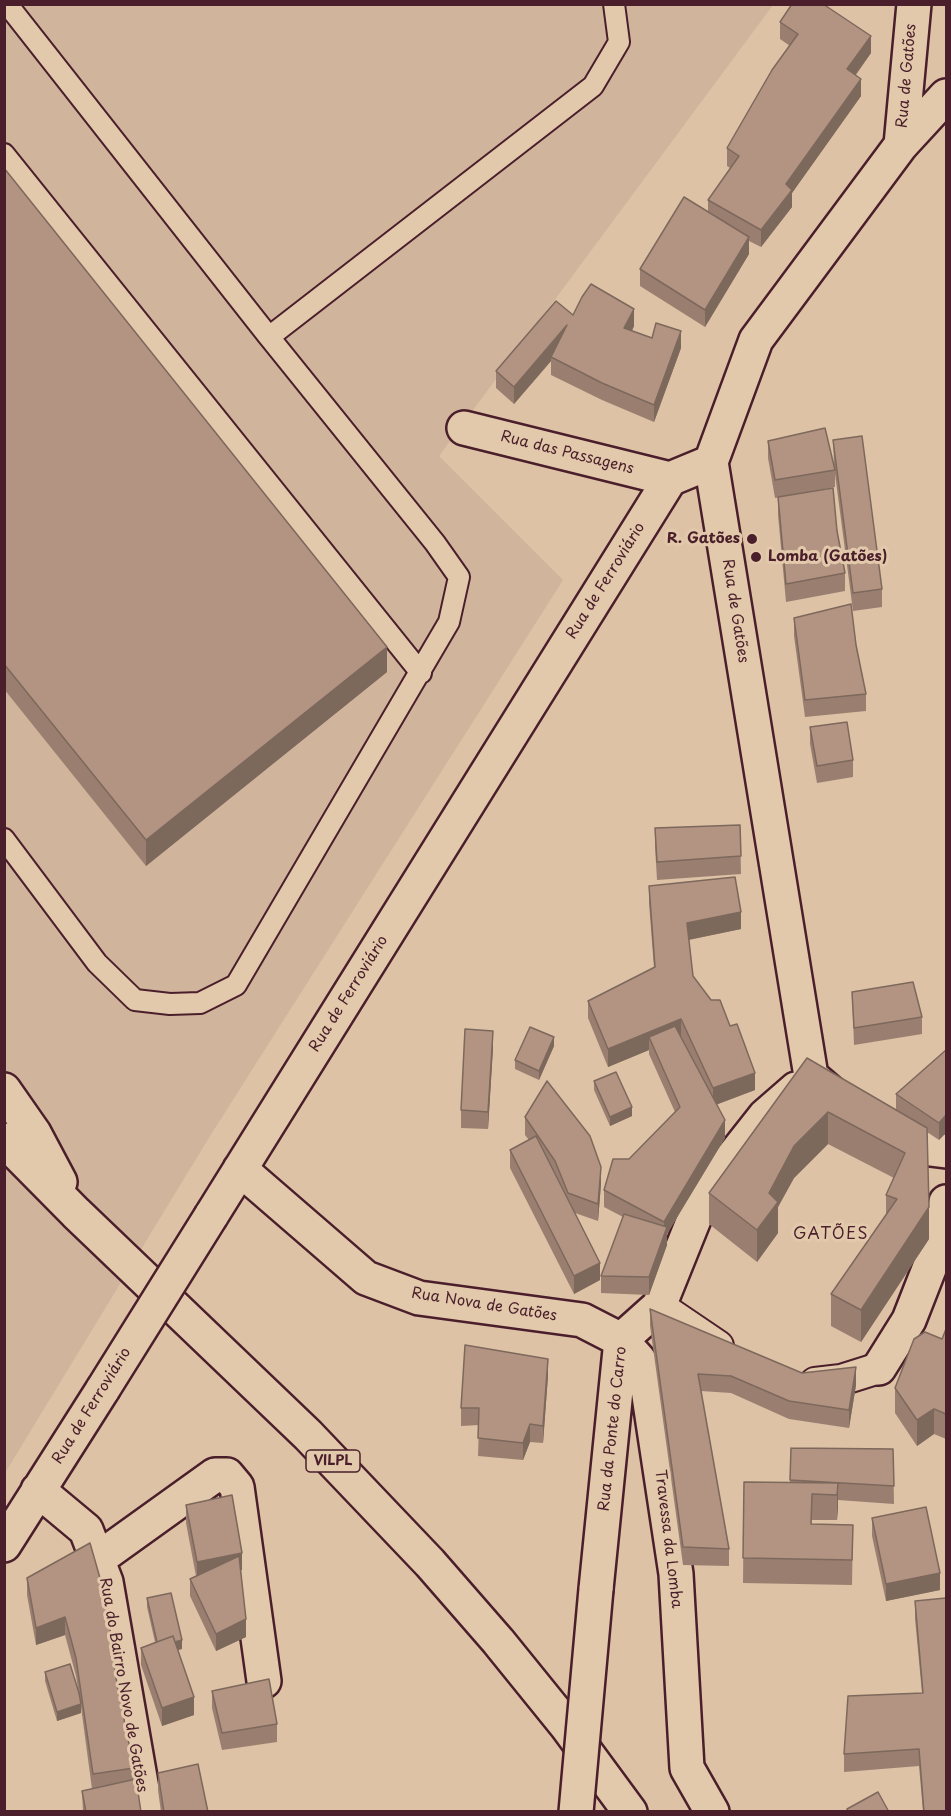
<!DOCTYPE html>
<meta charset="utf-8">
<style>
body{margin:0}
#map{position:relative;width:951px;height:1816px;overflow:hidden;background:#ddc2a6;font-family:"Playpen Sans",sans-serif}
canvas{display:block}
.frame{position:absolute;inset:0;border:6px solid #4a1f2b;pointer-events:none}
</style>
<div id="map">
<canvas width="951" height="1816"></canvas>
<div class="frame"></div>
</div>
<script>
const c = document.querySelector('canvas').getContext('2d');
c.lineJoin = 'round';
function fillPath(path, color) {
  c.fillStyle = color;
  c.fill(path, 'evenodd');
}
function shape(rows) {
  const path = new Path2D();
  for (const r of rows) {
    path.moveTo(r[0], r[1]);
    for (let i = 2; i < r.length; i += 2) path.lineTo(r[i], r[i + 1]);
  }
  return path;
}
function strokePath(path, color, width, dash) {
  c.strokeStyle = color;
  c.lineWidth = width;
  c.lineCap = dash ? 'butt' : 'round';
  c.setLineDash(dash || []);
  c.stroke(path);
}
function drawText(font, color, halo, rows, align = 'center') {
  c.font = font + ' "Playpen Sans",sans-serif';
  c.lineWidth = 6;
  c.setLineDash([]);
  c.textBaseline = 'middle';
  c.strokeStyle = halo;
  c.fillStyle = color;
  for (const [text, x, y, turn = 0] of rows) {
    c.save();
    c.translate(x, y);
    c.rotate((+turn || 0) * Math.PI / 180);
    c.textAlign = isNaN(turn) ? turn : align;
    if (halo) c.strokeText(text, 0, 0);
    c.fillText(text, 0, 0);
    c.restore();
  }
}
fillPath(shape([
 [5,5,773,5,439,456,563,580,210,1136,5,1473]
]), '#d0b49c');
const service = shape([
 [7,4,269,337,593,86,619,42,614,4],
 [4,154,421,673],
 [4,839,97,963,135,1000,170,1004,200,1003,236,985,449,622,459,577,435,543,269,337]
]);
const pedestrian = shape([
 [659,1306,718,1346],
 [815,1383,841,1380,879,1368]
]);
const minor = shape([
 [901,145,914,4],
 [464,428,670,479],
 [832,1094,811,1076,711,462,756,340,901,145,946,96],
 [887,1132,906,1146,946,1151],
 [240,1169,366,1278,419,1298,582,1320,621,1340,639,1360,648,1389,676,1574,687,1768,712,1812],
 [211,1216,670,479,711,462],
 [879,1368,909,1320,936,1251,946,1202],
 [38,1490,86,1530,106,1582,146,1812],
 [4,1545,103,1389],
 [98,1559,215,1475,227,1475,237,1487,264,1681],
 [596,1589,621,1340,659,1306,705,1192,765,1116,796,1089]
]);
const trunk = shape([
 [4,1090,34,1133,60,1182],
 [4,1140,76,1213,308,1435,430,1563,498,1641,566,1725,630,1812]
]);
strokePath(service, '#4a1f2b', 24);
strokePath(pedestrian, '#4a1f2b', 34);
strokePath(minor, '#4a1f2b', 38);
strokePath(trunk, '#4a1f2b', 38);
strokePath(service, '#e3c9ab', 20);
strokePath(pedestrian, '#e3c9ab', 30);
strokePath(minor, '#e3c9ab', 33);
strokePath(trunk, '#e3c9ab', 33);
const minorBridge = shape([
 [103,1389,211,1216],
 [576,1812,596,1589]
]);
strokePath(minorBridge, '#4a1f2b', 38, []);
strokePath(minorBridge, '#e3c9ab', 33);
fillPath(shape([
 [780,22,871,53,856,75,861,96,792,193,792,207,761,247,749,241,749,254,705,327,640,286,640,269,708,211,708,200,730,168,727,166,727,148,790,46,780,39],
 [4,168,387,672,146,866,4,689],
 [573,315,634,326,632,331,681,348,654,422,602,400,551,375,551,361,514,404,496,388,496,371],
 [833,440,882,589,882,607,853,611,835,474,835,487,775,498,768,458,768,441,834,465],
 [778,497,837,531,845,573,845,591,786,602,778,515],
 [794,618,856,645,866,694,866,711,805,717,794,636],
 [810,727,853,760,853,777,817,783,810,744],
 [740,825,741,874,657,880,655,846,655,828],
 [649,886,741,929,689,940,693,976,755,1090,717,1104,725,1138,667,1234,667,1245,649,1295,601,1293,601,1276,623,1217,604,1207,604,1190,629,1159,675,1112,649,1054,649,1050,608,1067,588,1018,588,1001,654,968,649,903],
 [852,992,922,1017,922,1034,854,1045],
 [554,1046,539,1080,515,1069,515,1060],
 [493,1048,488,1129,461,1128,461,1110],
 [946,1050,939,1140,927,1132,929,1239,861,1342,831,1326,831,1294,886,1215,886,1195,894,1178,828,1144,794,1178,778,1207,778,1233,757,1262,709,1224,709,1193,807,1058,896,1110,896,1094],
 [594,1081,632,1116,610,1126,594,1090],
 [525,1117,601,1184,598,1221,575,1213,600,1280,574,1294,510,1168,510,1150,529,1140,525,1135],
 [650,1309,802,1373,856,1385,849,1428,789,1419,731,1393,701,1391,729,1549,729,1566,683,1565,650,1326],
 [946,1329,946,1439,934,1434,917,1446,895,1413,895,1388,942,1339],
 [548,1376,543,1443,530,1442,523,1460,478,1456,479,1425,461,1426,461,1408],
 [791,1448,893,1449,894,1504,838,1500,837,1520,812,1520,811,1524,853,1525,852,1585,743,1583,744,1482,790,1483],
 [186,1505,242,1570,241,1570,246,1637,216,1651,190,1596,190,1579,196,1576,186,1523],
 [872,1518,940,1590,886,1601,872,1536],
 [27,1578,112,1651,118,1690,134,1768,134,1779,141,1812,83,1812,82,1791,92,1789,81,1707,81,1713,57,1721,45,1681,45,1672,78,1689,76,1676,65,1635,36,1645,27,1595],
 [147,1598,182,1649,177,1650,194,1715,162,1726,141,1665,141,1648,155,1642,147,1607],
 [915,1601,946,1812,923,1812,919,1766,844,1772,844,1754,922,1693,915,1619],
 [212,1691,277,1724,277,1742,222,1750,212,1708],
 [158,1773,208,1812,161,1812,158,1790]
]), '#9a7f71');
fillPath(shape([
 [871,36,871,53,847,86,847,69],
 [861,79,861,96,792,193,792,207,761,247,761,230,786,184],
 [749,237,749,254,705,327,705,310],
 [634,309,634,326,624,346,624,328],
 [567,325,551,357,551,361,514,404,514,387],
 [681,331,681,348,654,422,654,405],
 [387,647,387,672,146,866,146,840],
 [741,912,741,929,687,940,687,923],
 [681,1019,681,1036,649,1037,649,1050,608,1067,608,1049],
 [493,1031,493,1048,488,1129,488,1112],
 [554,1037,554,1046,539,1080,539,1071],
 [755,1073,755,1090,713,1106,713,1088],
 [632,1107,632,1116,610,1126,610,1117],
 [828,1112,828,1144,794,1178,778,1207,778,1233,757,1262,757,1230,769,1193,794,1146],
 [946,1115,946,1133,939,1140,939,1123],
 [725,1120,725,1138,667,1234,667,1245,649,1295,649,1277,664,1235,664,1222],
 [601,1167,601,1184,598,1221,598,1204],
 [929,1207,929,1239,861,1342,861,1310],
 [600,1263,600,1280,574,1294,574,1276],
 [548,1359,548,1376,543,1443,543,1426],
 [856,1367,856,1385,849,1428,849,1410],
 [934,1409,934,1434,917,1446,917,1420],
 [530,1424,530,1442,523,1460,523,1443],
 [838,1483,838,1509,837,1520,837,1495],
 [242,1553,242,1570,197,1580,197,1562],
 [940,1573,940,1590,886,1601,886,1584],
 [65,1617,65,1635,36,1645,36,1628],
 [246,1619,246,1637,216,1651,216,1634],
 [182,1640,182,1649,158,1655,158,1646],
 [194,1697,194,1715,162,1726,162,1708],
 [81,1704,81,1713,57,1721,57,1712]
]), '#7d685c');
const building = shape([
 [792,4,823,4,871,36,847,69,861,79,786,184,792,190,761,230,708,200,739,156,727,148,772,70,798,34,780,22,792,4],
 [4,168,387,647,146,840,4,664,4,168],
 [684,197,749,237,705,310,640,269,684,197],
 [591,284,634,309,624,328,652,338,656,323,681,331,654,405,602,383,551,357,567,325,514,387,496,371,556,301,573,315,582,297,591,284],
 [825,428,835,470,775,480,768,441,825,428],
 [862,436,882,589,853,593,833,440,862,436],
 [833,488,837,531,845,573,786,584,778,497,833,488],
 [851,604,856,645,866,694,805,700,794,618,851,604],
 [847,722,853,760,817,766,810,727,847,722],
 [740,825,741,856,657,862,655,828,740,825],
 [735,877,741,912,687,923,693,976,711,1000,720,1000,730,1026,737,1024,755,1073,713,1088,681,1019,608,1049,588,1001,655,967,649,886,735,877],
 [913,982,922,1017,854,1028,852,992,913,982],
 [675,1026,725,1120,664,1222,604,1190,613,1159,629,1159,680,1107,649,1037,675,1026],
 [530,1027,554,1037,539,1071,515,1060,530,1027],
 [465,1029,493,1031,488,1112,461,1110,465,1029],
 [946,1050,946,1115,939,1123,896,1094,946,1050],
 [807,1058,927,1128,929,1207,861,1310,831,1294,897,1199,886,1195,905,1153,828,1112,794,1146,769,1193,778,1202,757,1230,709,1193,807,1058],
 [616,1072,632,1107,610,1117,594,1081,616,1072],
 [547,1081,590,1136,601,1167,598,1204,568,1193,555,1161,525,1117,547,1081],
 [536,1136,600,1263,574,1276,510,1150,536,1136],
 [624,1214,667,1227,649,1277,601,1276,624,1214],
 [650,1309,802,1373,856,1367,849,1410,789,1401,731,1376,698,1374,729,1549,683,1547,650,1309],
 [946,1329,946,1414,934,1409,917,1420,895,1388,914,1339,925,1332,942,1339,946,1329],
 [465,1345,548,1359,543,1426,530,1424,523,1443,478,1438,479,1408,461,1408,465,1345],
 [791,1448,893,1449,894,1486,790,1480,791,1448],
 [744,1482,838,1483,837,1495,812,1494,811,1524,853,1525,852,1560,743,1558,744,1482],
 [232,1495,242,1553,197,1562,186,1505,232,1495],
 [926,1507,940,1573,886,1584,872,1518,926,1507],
 [90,1543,108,1606,112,1651,118,1690,134,1768,93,1774,76,1658,65,1617,36,1628,27,1578,90,1543],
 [239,1556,246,1619,216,1634,190,1579,239,1556],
 [171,1593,182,1640,175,1642,173,1636,157,1642,147,1598,171,1593],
 [946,1598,946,1812,924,1812,919,1749,844,1754,848,1696,923,1693,915,1601,946,1598],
 [173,1636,194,1697,162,1708,141,1648,173,1636],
 [70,1664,79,1693,81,1704,57,1712,45,1672,70,1664],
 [269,1679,277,1724,222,1733,212,1691,269,1679],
 [198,1764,208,1812,164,1812,158,1773,198,1764],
 [136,1779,141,1812,86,1812,82,1791,136,1779],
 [878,1792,889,1812,848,1812,847,1809,878,1792]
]);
fillPath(building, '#b39483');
strokePath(building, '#7d685c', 1.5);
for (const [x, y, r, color] of [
 [752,539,6,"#4a1f2b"],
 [756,557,6,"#4a1f2b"]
]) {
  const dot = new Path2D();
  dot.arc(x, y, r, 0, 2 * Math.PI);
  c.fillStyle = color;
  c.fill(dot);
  strokePath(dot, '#e3c9ab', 2);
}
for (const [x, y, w] of [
 [333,1461,54]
]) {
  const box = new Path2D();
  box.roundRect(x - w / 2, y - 11, w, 22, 4.5);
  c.fillStyle = '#e3c9ab';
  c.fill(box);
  strokePath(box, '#4a1f2b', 1.5);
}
drawText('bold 14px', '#4a1f2b', null, [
 ["VILPL",333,1461]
]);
drawText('15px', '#4a1f2b', '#e3c9ab', [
 ["Rua de Gatões",907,76,-85],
 ["Rua das Passagens",567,453,14],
 ["Rua de Ferroviário",606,581,-58],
 ["Rua de Gatões",735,611,81],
 ["Rua de Ferroviário",349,994,-58],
 ["Rua Nova de Gatões",484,1305,9],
 ["Rua de Ferroviário",92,1406,-58],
 ["Rua da Ponte do Carro",613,1429,-84],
 ["Travessa da Lomba",668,1539,83],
 ["Rua do Bairro Novo de Gatões",123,1685,80]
]);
drawText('bold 15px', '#4a1f2b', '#e3c9ab', [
 ["R. Gatões",740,539],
 ["Lomba (Gatões)",768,557,"left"]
], 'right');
c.letterSpacing = '1.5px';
drawText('16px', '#4a1f2b', '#e3c9ab', [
 ["GATÕES",831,1235]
]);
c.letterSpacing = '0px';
</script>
